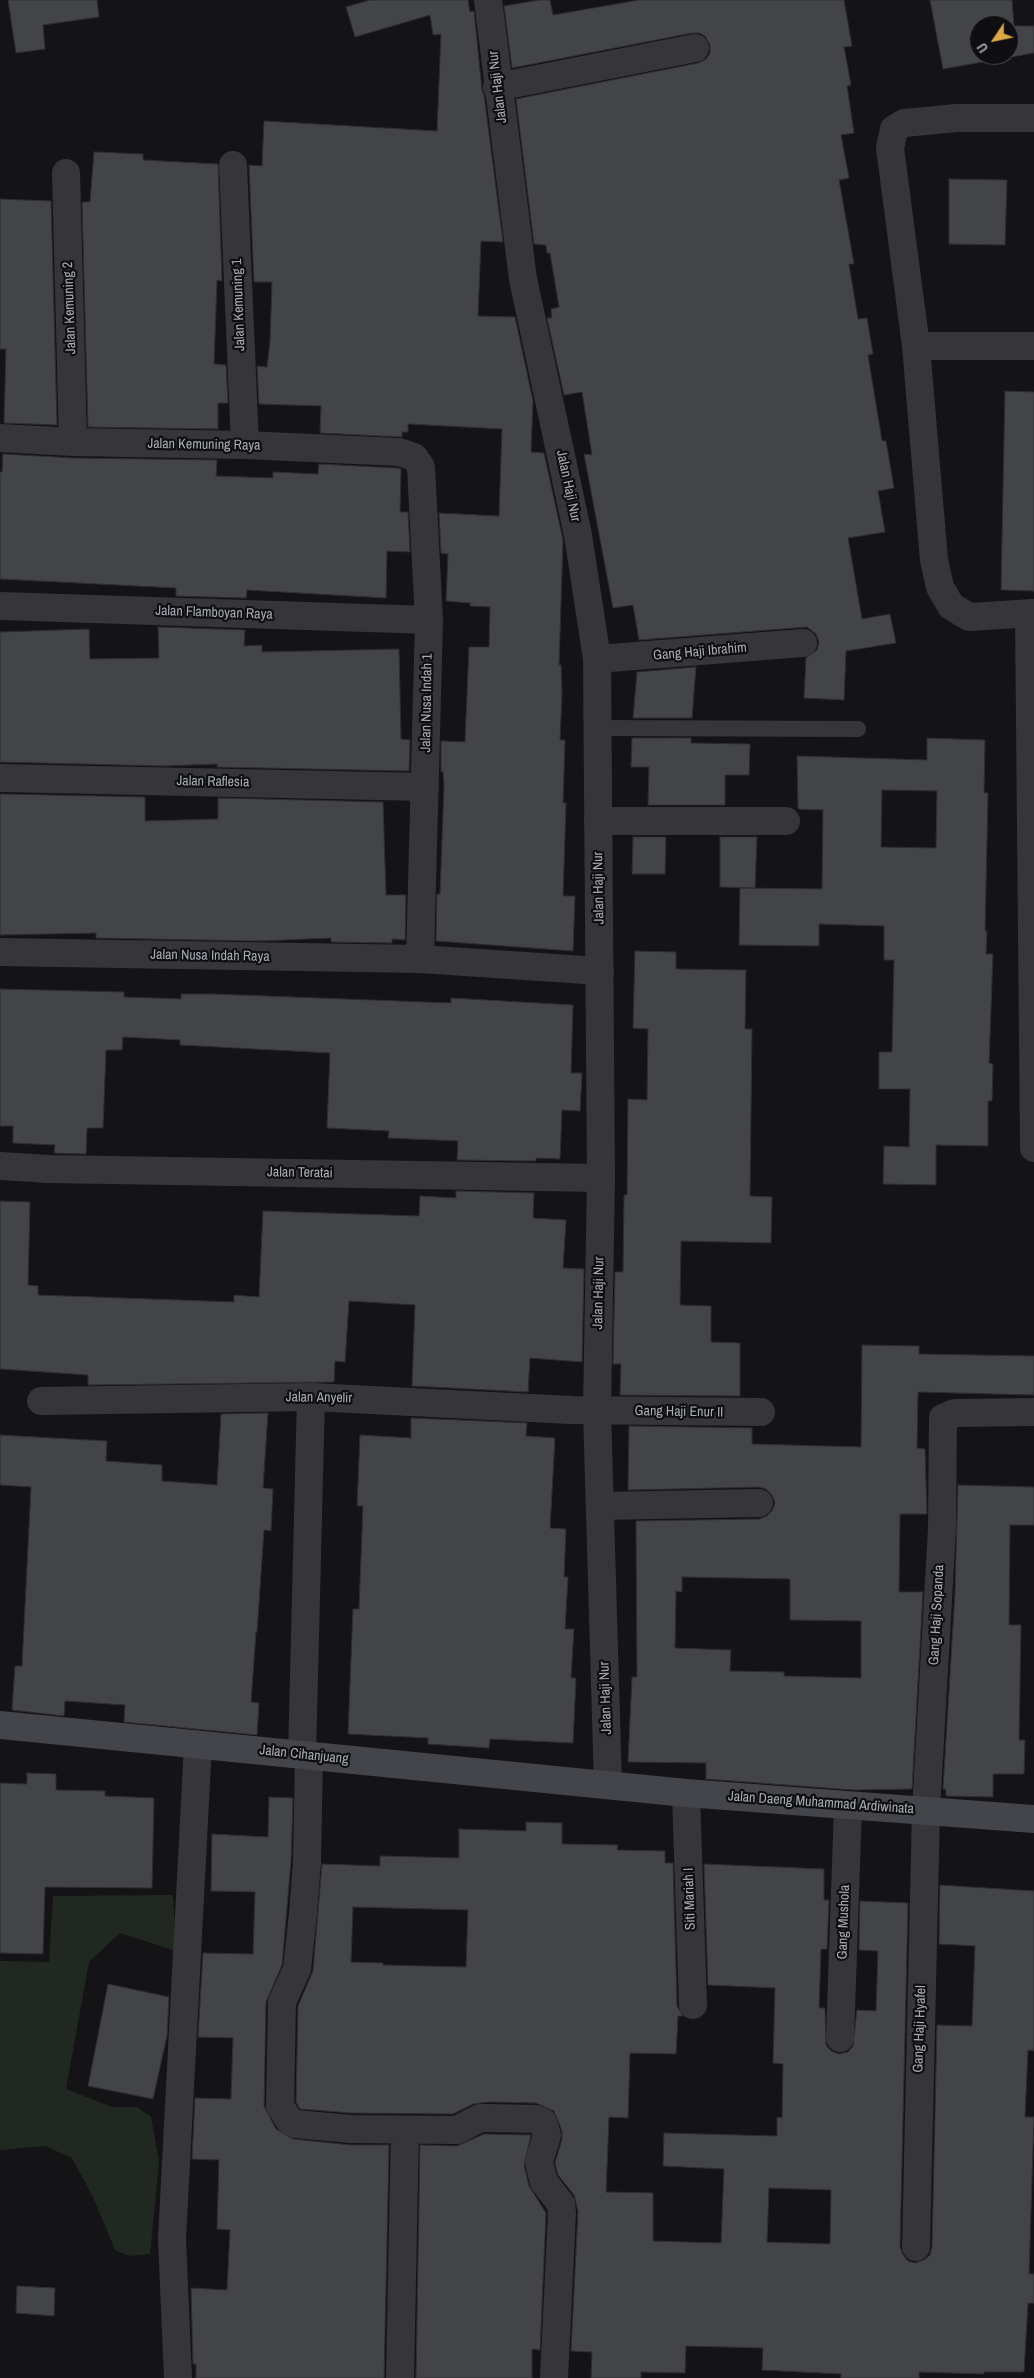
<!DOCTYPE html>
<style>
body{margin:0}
#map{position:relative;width:1034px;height:2378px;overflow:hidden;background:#141416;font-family:"Archivo Narrow",sans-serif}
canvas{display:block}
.north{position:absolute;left:969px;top:15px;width:50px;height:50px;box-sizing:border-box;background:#0f0f11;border:1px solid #4c4e52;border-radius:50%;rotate:236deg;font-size:14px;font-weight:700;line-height:20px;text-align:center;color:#a7acb4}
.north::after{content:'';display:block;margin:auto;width:18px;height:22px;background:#dea844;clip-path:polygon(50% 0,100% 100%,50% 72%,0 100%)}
</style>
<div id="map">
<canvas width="1034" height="2378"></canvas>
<div class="north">U</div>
</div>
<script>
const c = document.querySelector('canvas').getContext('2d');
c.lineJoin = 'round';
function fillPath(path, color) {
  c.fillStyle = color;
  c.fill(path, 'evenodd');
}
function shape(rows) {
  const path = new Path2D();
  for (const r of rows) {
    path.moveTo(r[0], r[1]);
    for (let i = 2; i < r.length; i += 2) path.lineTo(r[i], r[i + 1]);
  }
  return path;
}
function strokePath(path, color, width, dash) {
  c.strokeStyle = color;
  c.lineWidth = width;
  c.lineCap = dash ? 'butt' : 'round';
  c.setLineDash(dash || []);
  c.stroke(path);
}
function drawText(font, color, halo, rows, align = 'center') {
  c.font = font + ' "Archivo Narrow",sans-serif';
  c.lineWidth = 4.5;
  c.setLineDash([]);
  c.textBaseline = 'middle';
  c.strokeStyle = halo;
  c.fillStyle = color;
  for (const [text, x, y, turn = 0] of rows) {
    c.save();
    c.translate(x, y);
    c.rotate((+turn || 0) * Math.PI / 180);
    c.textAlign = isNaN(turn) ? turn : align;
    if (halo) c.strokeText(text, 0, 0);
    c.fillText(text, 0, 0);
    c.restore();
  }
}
fillPath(shape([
 [173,1895,176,1951,120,1933,89,1962,66,2089,112,2107,137,2107,151,2117,159,2162,150,2254,129,2256,115,2250,93,2197,72,2158,45,2146,0,2150,0,1961,49,1962,53,1896]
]), '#212822');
const building = shape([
 [8,0,97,0,99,17,43,25,45,49,16,53,8,0],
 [370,0,468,0,470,12,474,11,482,90,484,95,503,242,481,241,478,316,515,317,533,401,531,452,544,453,563,540,559,665,561,665,562,695,560,740,565,740,563,803,566,803,563,896,575,896,573,951,436,941,437,894,440,894,444,786,443,771,441,772,441,741,465,742,469,647,489,647,490,607,470,606,470,603,446,601,448,554,441,553,439,513,499,516,502,429,408,424,408,432,402,432,402,437,320,433,321,406,259,404,257,366,267,367,270,341,272,282,254,282,249,165,262,166,264,121,437,131,441,34,433,35,430,15,355,37,346,7,370,0],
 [539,0,550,0,553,15,639,0,844,0,852,46,844,47,851,85,847,86,854,133,841,135,849,178,839,180,854,264,849,264,858,319,867,318,873,354,868,355,882,441,886,441,894,488,878,491,885,532,848,538,862,619,890,614,896,643,846,651,844,700,804,698,806,658,817,650,819,642,816,634,807,627,639,640,633,605,613,608,584,454,592,455,582,392,564,395,547,318,552,318,551,309,559,307,550,253,547,253,546,245,534,244,516,99,698,63,706,59,710,53,710,45,706,37,700,33,692,33,512,68,504,6,539,0],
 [930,0,1012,0,1014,26,1034,26,1034,53,943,69,930,0],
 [979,25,1009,25,1009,55,979,55,979,25],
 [94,152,143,154,143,160,218,164,222,281,217,280,214,364,226,365,228,403,218,403,218,429,88,427,82,202,90,202,94,152],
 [949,179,1007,180,1005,245,949,244,949,179],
 [0,199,51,201,57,425,4,423,6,349,0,349,0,199],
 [1005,391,1034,392,1034,591,1001,590,1005,391],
 [3,454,73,458,217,460,216,476,273,478,273,472,318,474,319,464,396,468,401,469,400,512,408,512,410,552,387,551,386,598,247,590,246,598,176,596,176,588,0,579,0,472,2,472,3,454],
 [158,627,245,630,244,646,262,645,262,652,399,649,401,739,410,740,409,771,217,767,217,764,164,766,0,762,0,632,89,629,90,659,159,658,158,627],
 [696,667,692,718,633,718,637,672,696,667],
 [632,738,691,738,691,743,750,744,749,775,725,775,725,805,648,805,649,767,631,767,632,738],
 [927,738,985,740,984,793,988,793,985,931,987,931,986,954,993,954,989,1063,993,1064,992,1101,988,1101,988,1146,936,1145,936,1185,883,1184,884,1146,909,1147,910,1089,879,1089,879,1052,892,1052,894,960,884,960,884,926,819,924,819,946,739,945,740,888,822,889,823,810,798,809,797,756,927,760,927,738],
 [882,790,937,791,936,848,881,847,882,790],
 [0,794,145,797,145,821,218,819,218,798,383,802,386,895,406,895,405,940,392,939,392,943,331,942,331,938,260,941,96,938,96,933,0,935,0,794],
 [633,837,666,837,665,874,632,874,633,837],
 [720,837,757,837,755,888,720,887,720,837],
 [635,951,676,952,676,969,746,970,745,1029,752,1029,750,1196,772,1197,771,1243,681,1241,680,1305,711,1306,711,1342,740,1343,740,1396,620,1395,621,1364,613,1364,615,1272,623,1272,624,1195,627,1195,628,1099,647,1100,648,1029,633,1028,635,951],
 [0,989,124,992,124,997,181,999,181,994,213,994,451,1003,451,998,573,1005,571,1073,582,1073,580,1111,562,1110,560,1159,536,1158,536,1161,457,1160,458,1141,388,1138,389,1131,327,1128,330,1053,180,1045,180,1040,123,1037,122,1050,106,1050,103,1128,87,1128,86,1154,54,1153,55,1145,13,1143,13,1126,0,1126,0,989],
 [456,1191,534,1193,533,1218,566,1220,563,1268,584,1269,582,1362,530,1358,528,1392,412,1386,415,1305,349,1301,345,1362,335,1361,334,1382,88,1385,88,1375,0,1369,0,1201,30,1202,28,1285,38,1286,38,1295,234,1302,234,1295,259,1297,263,1211,419,1216,420,1196,456,1198,456,1191],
 [862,1345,919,1346,919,1354,1034,1356,1034,1395,918,1392,917,1448,925,1449,927,1514,900,1514,899,1592,923,1592,912,1789,854,1790,706,1779,706,1763,628,1762,632,1677,637,1677,636,1521,759,1519,767,1516,772,1511,775,1503,772,1495,766,1489,759,1487,628,1490,629,1426,752,1428,752,1444,861,1447,862,1345],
 [682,1577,790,1579,790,1620,861,1621,861,1678,784,1676,784,1672,730,1671,731,1650,675,1648,676,1591,682,1592,682,1577],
 [268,1413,263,1488,273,1489,271,1531,264,1530,257,1632,256,1632,251,1702,259,1703,257,1735,124,1722,125,1705,65,1701,64,1716,12,1710,15,1666,22,1666,31,1487,0,1485,0,1435,107,1441,106,1461,162,1465,162,1481,217,1485,221,1414,268,1413],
 [411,1418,527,1423,526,1436,555,1438,550,1528,566,1529,564,1577,568,1577,565,1629,574,1629,571,1678,576,1678,573,1743,490,1739,489,1748,428,1744,428,1738,348,1734,353,1609,359,1609,363,1506,357,1506,360,1435,411,1438,411,1418],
 [958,1485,1034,1487,1034,1525,1010,1525,1009,1625,1021,1625,1019,1740,1025,1740,1024,1774,993,1774,993,1797,946,1796,946,1789,943,1789,955,1593,958,1485],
 [27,1773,56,1774,56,1790,105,1791,105,1796,154,1798,152,1888,45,1887,43,1954,0,1953,0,1783,27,1784,27,1773],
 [269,1797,293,1798,291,1861,282,1965,266,2002,264,2106,276,2129,293,2139,350,2145,389,2145,384,2378,196,2378,196,2364,193,2364,191,2288,227,2290,230,2230,217,2229,219,2160,192,2159,195,2098,231,2099,233,2038,198,2037,203,1953,253,1954,255,1892,211,1891,212,1834,268,1837,269,1797],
 [526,1822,562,1823,562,1844,618,1845,617,1850,665,1851,665,1863,673,1863,677,2006,683,2016,678,2016,676,2054,630,2053,628,2118,609,2117,606,2192,653,2193,653,2241,721,2243,724,2169,663,2166,664,2133,777,2136,777,2117,782,2118,783,2064,773,2063,775,1988,708,1985,704,1864,824,1869,824,1900,829,1900,827,1949,821,1949,819,2008,825,2008,826,2045,831,2051,839,2054,848,2052,853,2046,857,2010,876,2011,878,1951,859,1950,860,1901,908,1903,900,2247,903,2255,908,2261,915,2263,924,2260,930,2255,932,2247,937,2025,972,2026,975,1946,939,1944,940,1885,1034,1891,1034,2051,1028,2050,1025,2117,1034,2117,1029,2274,1034,2274,1034,2303,1028,2303,1024,2372,984,2372,984,2374,919,2372,919,2378,841,2378,841,2374,762,2370,763,2348,686,2346,685,2373,641,2372,641,2378,591,2378,592,2352,571,2351,578,2211,574,2195,558,2175,555,2163,562,2139,562,2131,554,2111,536,2103,489,2102,473,2104,453,2114,352,2113,300,2109,296,2102,298,2006,313,1971,322,1864,380,1866,380,1856,459,1858,459,1829,526,1831,526,1822],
 [353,1907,468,1910,466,1967,383,1965,383,1963,351,1962,353,1907],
 [769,2188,831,2190,830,2244,767,2242,769,2188],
 [108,1984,169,1997,167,2036,153,2099,88,2086,108,1984],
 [484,2134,531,2135,524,2165,529,2186,546,2213,540,2350,532,2349,532,2378,416,2378,420,2145,457,2146,484,2134],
 [17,2286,55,2288,54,2316,16,2313,17,2286]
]);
fillPath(building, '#434448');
strokePath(building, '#2e2e31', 1);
strokePath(shape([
 [597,728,858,729]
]), '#36363a', 16);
strokePath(shape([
 [497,87,695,48],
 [1034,118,957,118,904,123,894,129,890,148,916,346,934,560,940,587,951,606,969,617,1034,613],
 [233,165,245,445],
 [66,173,73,442],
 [916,346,1034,346],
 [0,438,73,442,245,445,399,452,414,457,421,467,429,620,420,959],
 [0,606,429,620],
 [1029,613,1034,1148],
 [597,659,803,643],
 [0,778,425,787],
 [598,821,786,821],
 [0,952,420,959,600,971],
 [0,1166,49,1169,601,1178],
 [41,1401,311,1397,571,1410,761,1412],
 [600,1506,759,1503],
 [302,1755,311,1397],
 [309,1756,307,1862,303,1914,297,1969,282,2002,280,2106,289,2120,295,2124,351,2129,457,2130,480,2118,489,2118,536,2119,543,2122,547,2135,539,2162,541,2171,544,2182,561,2204,562,2213,554,2378],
 [686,1793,693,2005],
 [840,2038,848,1806],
 [916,2247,926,1811,942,1529,943,1418,955,1413,1034,1412],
 [178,2378,172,2239,198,1745],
 [400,2378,405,2130]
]), '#36363a', 28);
strokePath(shape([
 [488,0,523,279,578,535,597,659,601,1178,597,1411,608,1785]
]), '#36363a', 28);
strokePath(shape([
 [0,1725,686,1793,1034,1819]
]), '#44454a', 28);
drawText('14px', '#a7acb4', '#0f0f11', [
 ["Jalan Haji Nur",498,87,-97],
 ["Jalan Kemuning 1",239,305,-92],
 ["Jalan Kemuning 2",70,308,-92],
 ["Jalan Kemuning Raya",204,445,1],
 ["Jalan Haji Nur",568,486,78],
 ["Jalan Flamboyan Raya",214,613,2],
 ["Gang Haji Ibrahim",700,652,-5],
 ["Jalan Nusa Indah 1",427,703,-89],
 ["Jalan Raflesia",213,782,1],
 ["Jalan Haji Nur",599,888,-91],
 ["Jalan Nusa Indah Raya",210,956,1],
 ["Jalan Teratai",300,1173,1],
 ["Jalan Haji Nur",599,1293,-89],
 ["Jalan Anyelir",319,1398,1],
 ["Gang Haji Enur II",679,1412,1],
 ["Gang Haji Sopanda",937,1615,-87],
 ["Jalan Haji Nur",606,1698,-92],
 ["Jalan Cihanjuang",304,1755,6],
 ["Jalan Daeng Muhammad Ardiwinata",821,1803,4],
 ["Siti Mariah I",690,1899,-92],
 ["Gang Mushola",844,1922,-88],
 ["Gang Haji Hyafel",920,2029,-88]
]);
</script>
